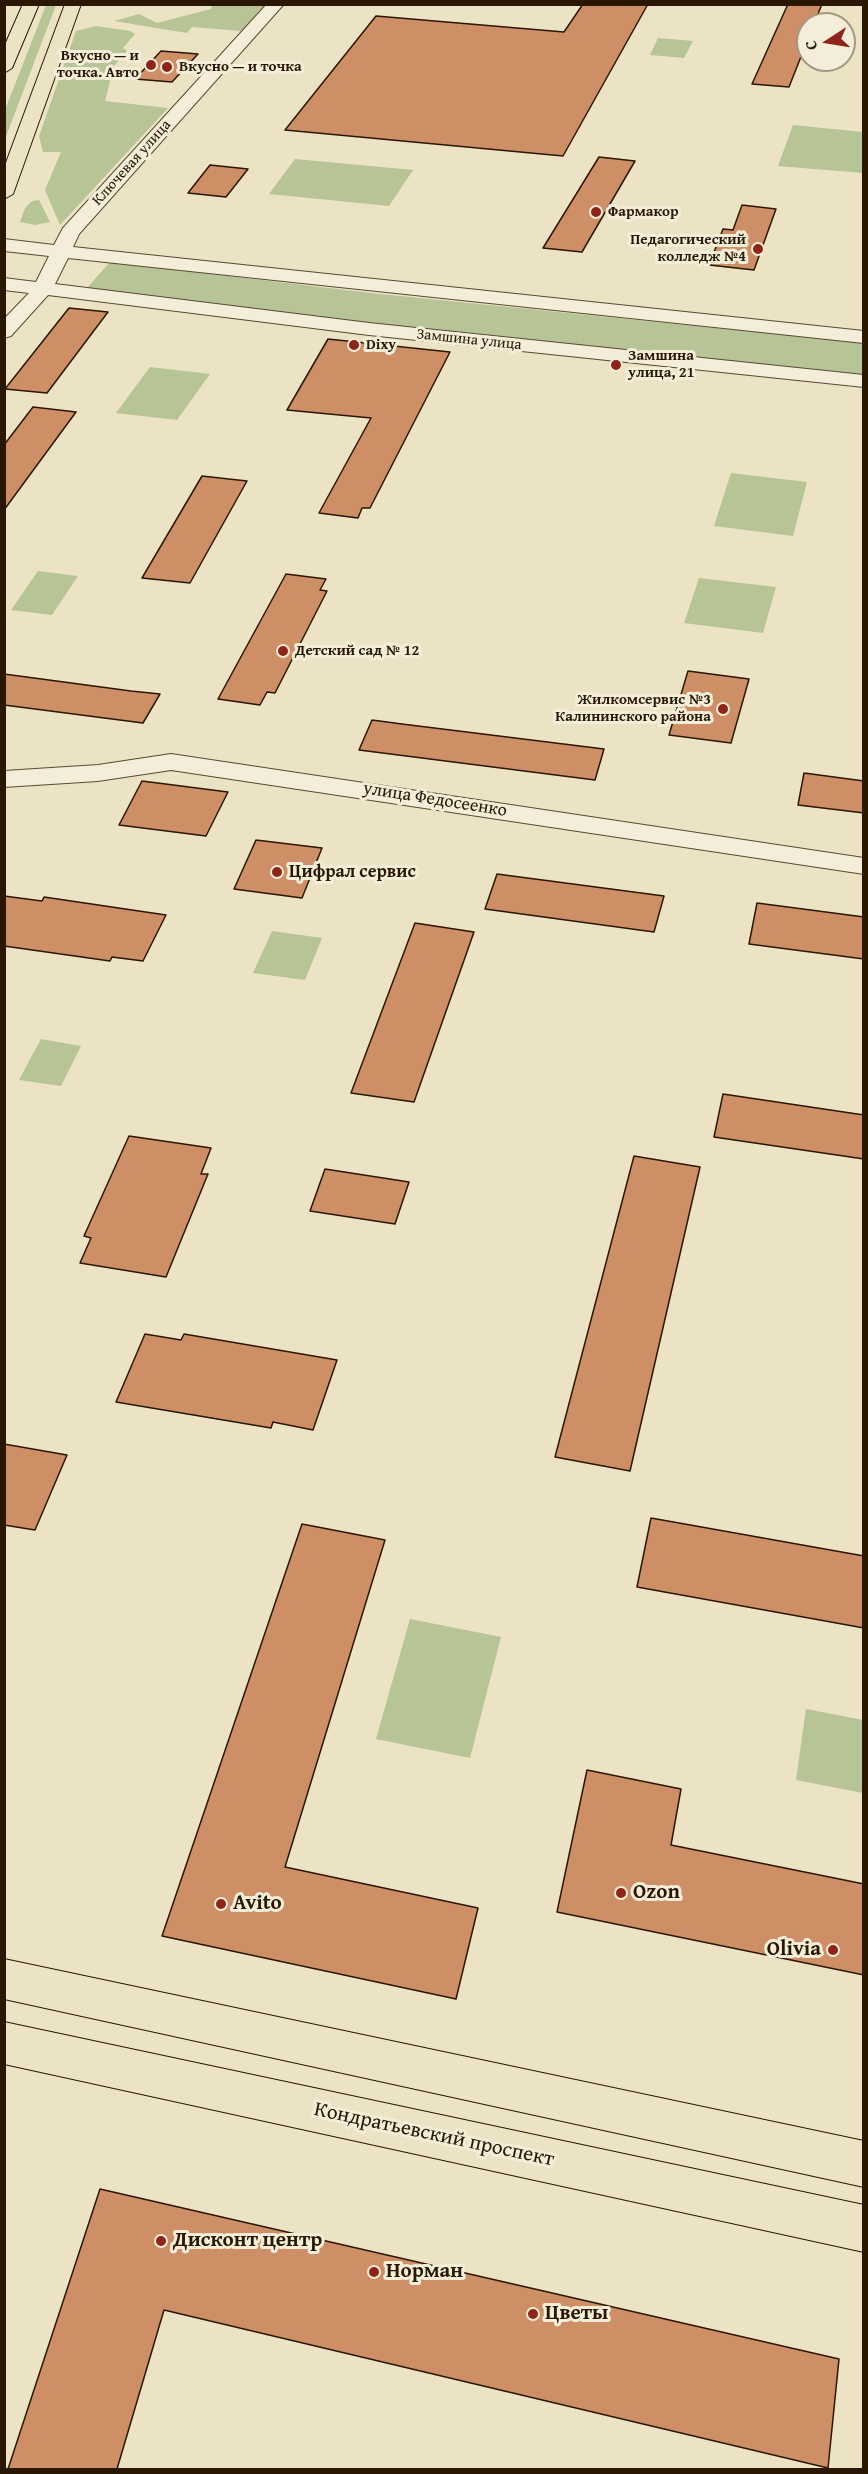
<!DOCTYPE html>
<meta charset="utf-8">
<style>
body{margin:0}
#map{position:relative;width:868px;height:2474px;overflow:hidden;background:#ece3c4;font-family:"Gentium Book Plus",serif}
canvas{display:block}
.frame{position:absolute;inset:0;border:6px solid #291702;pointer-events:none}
.north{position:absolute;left:796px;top:12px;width:60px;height:60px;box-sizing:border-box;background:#f3edd9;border:2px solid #a29783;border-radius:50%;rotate:258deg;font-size:16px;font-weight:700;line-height:24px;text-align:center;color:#291702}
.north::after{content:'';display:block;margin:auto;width:21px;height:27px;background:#8f2418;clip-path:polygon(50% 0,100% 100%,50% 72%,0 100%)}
</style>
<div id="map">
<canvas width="868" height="2474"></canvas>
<div class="frame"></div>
<div class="north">С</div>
</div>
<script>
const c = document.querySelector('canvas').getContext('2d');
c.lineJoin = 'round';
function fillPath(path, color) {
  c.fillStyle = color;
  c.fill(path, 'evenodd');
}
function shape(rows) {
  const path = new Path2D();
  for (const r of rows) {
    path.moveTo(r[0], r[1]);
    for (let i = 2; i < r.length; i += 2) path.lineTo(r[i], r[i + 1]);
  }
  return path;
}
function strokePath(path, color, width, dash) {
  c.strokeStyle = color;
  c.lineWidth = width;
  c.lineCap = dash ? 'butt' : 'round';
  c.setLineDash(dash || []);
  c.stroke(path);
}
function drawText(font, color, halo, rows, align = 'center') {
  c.font = font + ' "Gentium Book Plus",serif';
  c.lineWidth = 6;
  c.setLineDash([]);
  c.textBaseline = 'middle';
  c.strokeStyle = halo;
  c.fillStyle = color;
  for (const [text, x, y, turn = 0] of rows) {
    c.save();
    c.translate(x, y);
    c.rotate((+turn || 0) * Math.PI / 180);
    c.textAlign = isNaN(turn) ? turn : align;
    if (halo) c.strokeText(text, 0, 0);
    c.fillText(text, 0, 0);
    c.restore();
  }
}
fillPath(shape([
 [46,5,56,5,5,139,5,110],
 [212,5,265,5,241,31,192,27,187,33,114,21,139,14,157,23,211,9],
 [96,26,130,31,135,34,123,48,127,51,114,66,105,101,168,108,60,225,45,190,61,152,43,152,39,136,76,31],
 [658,38,693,41,684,58,650,55],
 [793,125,863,132,863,173,778,166],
 [295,159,413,170,389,206,269,194],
 [39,200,50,222,35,225,20,222,25,208,32,201],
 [110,262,371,293,863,343,863,375,357,322,86,289],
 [150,367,210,374,177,420,116,413],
 [731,473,807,482,793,536,714,526],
 [38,571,78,576,52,615,11,610],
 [699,578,776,587,763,633,684,623],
 [272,931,322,938,305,980,253,973],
 [41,1039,81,1046,61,1086,19,1080],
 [410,1619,501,1637,470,1758,376,1739],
 [806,1709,863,1720,863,1793,796,1780]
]), '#b6c496');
const building = shape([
 [583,4,648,4,563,156,285,130,376,16,564,32,583,4],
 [788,4,822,4,814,24,808,24,808,39,789,87,752,84,788,4],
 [161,51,198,54,172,82,135,79,161,51],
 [599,157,635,161,582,252,543,248,599,157],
 [210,165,248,169,226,197,188,193,210,165],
 [742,205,776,209,754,270,709,265,723,229,733,230,742,205],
 [69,308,108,312,47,393,5,389,69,308],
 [328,339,450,352,370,508,362,508,358,518,319,513,371,418,287,410,328,339],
 [33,407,76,412,4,510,4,445,33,407],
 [202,476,247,481,190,583,142,578,202,476],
 [286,574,326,579,320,590,327,591,275,693,267,692,260,705,218,699,286,574],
 [688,671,749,679,731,743,669,735,688,671],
 [4,674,131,691,160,694,143,723,4,705,4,674],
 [372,720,402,724,604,749,595,780,359,750,372,720],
 [804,773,864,781,864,813,798,805,804,773],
 [142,781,228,792,206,836,119,825,142,781],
 [256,840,322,848,302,898,234,889,256,840],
 [497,874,664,896,654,932,485,909,497,874],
 [4,896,42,901,44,897,166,915,143,961,112,957,110,961,4,946,4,896],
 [757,903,864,917,864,959,749,944,757,903],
 [415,923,474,932,414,1102,351,1093,415,923],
 [723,1094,864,1115,864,1159,714,1137,723,1094],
 [129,1136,211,1148,201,1174,208,1174,166,1277,80,1263,91,1238,84,1236,129,1136],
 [634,1156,700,1167,630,1471,555,1457,634,1156],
 [325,1169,409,1182,395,1224,310,1211,325,1169],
 [145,1334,181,1340,184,1334,337,1360,313,1430,273,1422,271,1428,116,1402,145,1334],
 [4,1444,67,1455,35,1530,4,1525,4,1444],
 [651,1518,864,1556,864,1628,637,1587,651,1518],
 [302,1524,385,1540,285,1867,478,1908,456,1999,162,1936,302,1524],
 [587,1770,681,1789,671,1845,864,1884,864,1975,557,1912,587,1770],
 [100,2189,839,2359,828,2468,164,2310,117,2469,8,2469,100,2189]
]);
fillPath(building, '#cf8f66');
strokePath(building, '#291702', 1.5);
const minor = shape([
 [267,4,284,4,79,234,73,247,864,331,864,343,68,258,55,284,369,323,864,375,864,387,369,335,48,295,11,336,4,338,4,319,29,293,4,290,4,278,36,282,49,256,4,251,4,239,54,245,63,228,267,4],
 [171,754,864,858,864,874,171,770,98,781,4,787,4,771,98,765,171,754]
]);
const major = shape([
 [23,4,39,4,12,68,4,73,4,47,23,4],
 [65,4,81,4,13,194,4,199,4,168,65,4],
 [4,1959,864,2141,864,2187,4,1999,4,1959],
 [4,2022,864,2205,864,2252,4,2064,4,2022]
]);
strokePath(minor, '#5a4a32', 2);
strokePath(major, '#291702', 2);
fillPath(minor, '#f3edd9');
fillPath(major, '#ece3c4');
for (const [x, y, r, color] of [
 [151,65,6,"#8f2418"],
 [167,67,6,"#8f2418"],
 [596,212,6,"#8f2418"],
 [758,249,6,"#8f2418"],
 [354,345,6,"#8f2418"],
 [616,365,6,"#8f2418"],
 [283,651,6,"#8f2418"],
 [723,709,6,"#8f2418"],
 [277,872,6,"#8f2418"],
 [621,1893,6,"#8f2418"],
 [221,1904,6,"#8f2418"],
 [833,1950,6,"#8f2418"],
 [161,2241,6,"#8f2418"],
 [374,2272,6,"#8f2418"],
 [533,2314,6,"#8f2418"]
]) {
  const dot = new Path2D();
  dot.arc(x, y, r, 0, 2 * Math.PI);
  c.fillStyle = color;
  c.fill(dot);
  strokePath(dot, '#f3edd9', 2);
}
drawText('bold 15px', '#291702', '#f3edd9', [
 ["Вкусно — и",139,56,"right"],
 ["точка. Авто",139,73,"right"],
 ["Вкусно — и точка",179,67],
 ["Фармакор",608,212],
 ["Педагогический",746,240,"right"],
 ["колледж №4",746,257,"right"],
 ["Dixy",366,345],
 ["Замшина",628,356],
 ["улица, 21",628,373],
 ["Детский сад № 12",295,651],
 ["Жилкомсервис №3",711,700,"right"],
 ["Калининского района",711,717,"right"]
], 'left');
drawText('15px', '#291702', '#f3edd9', [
 ["Ключевая улица",132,163,-48],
 ["Замшина улица",469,340,6]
]);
drawText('18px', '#291702', '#f3edd9', [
 ["улица Федосеенко",435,800,9]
]);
drawText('bold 18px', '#291702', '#f3edd9', [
 ["Цифрал сервис",289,872]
], 'left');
drawText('bold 21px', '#291702', '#f3edd9', [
 ["Ozon",633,1893],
 ["Avito",233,1904],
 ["Olivia",821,1950,"right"],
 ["Дисконт центр",173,2241],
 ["Норман",386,2272],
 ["Цветы",545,2314]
], 'left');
drawText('21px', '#291702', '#f3edd9', [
 ["Кондратьевский проспект",434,2135,12]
]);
</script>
